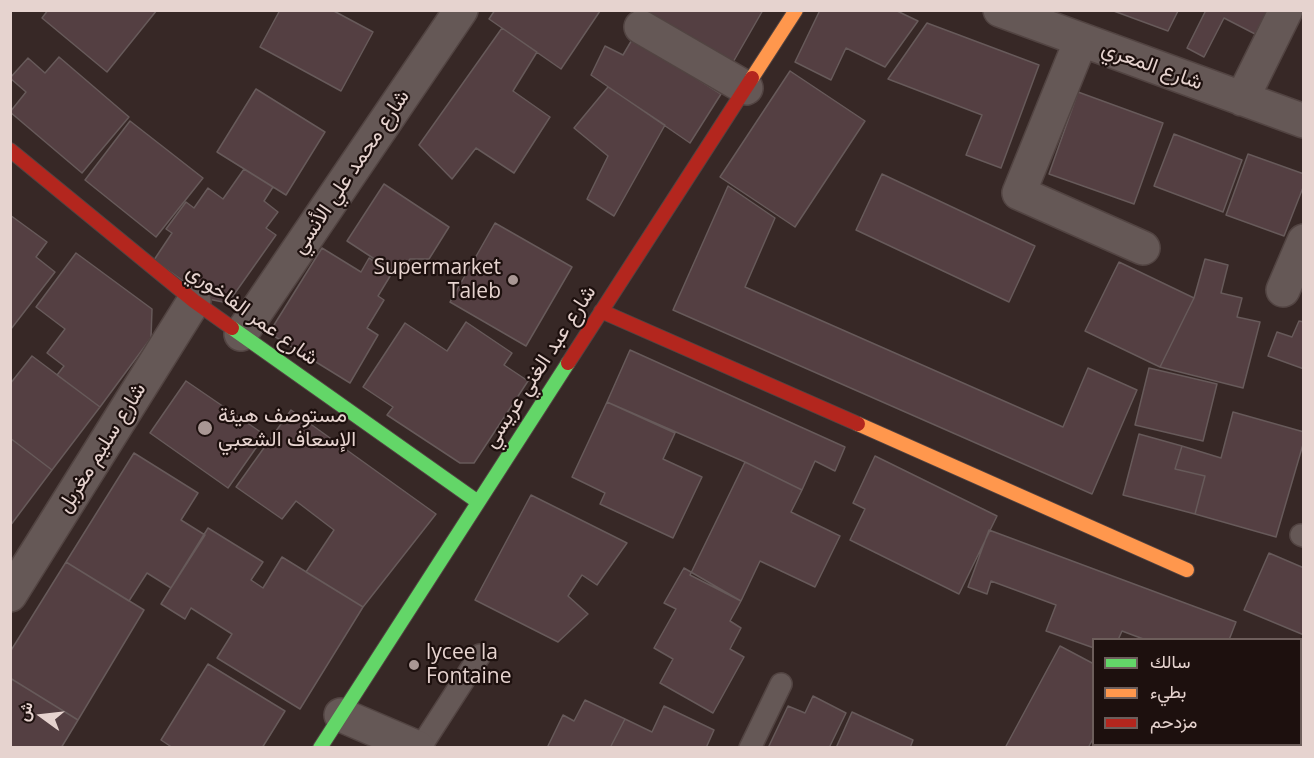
<!DOCTYPE html>
<meta charset="utf-8">
<style>
body{margin:0}
#map{position:relative;width:1314px;height:758px;overflow:hidden;background:#372826;font-family:"Open Sans",Vazirmatn,sans-serif}
canvas{display:block}
.frame{position:absolute;inset:0;border:12px solid #e6d3cf;pointer-events:none}
.legend{position:absolute;left:1092px;top:638px;width:210px;height:108px;box-sizing:border-box;background:#1d100e;border:2px solid #6d5e5b;margin:0;padding:8px 10px;list-style:none;font-size:18px;color:#e6d3cf}
.legend li{display:flex;align-items:center;gap:12px;height:30px}
.legend b{width:30px;border:2px solid #6d5e5b}
.north{position:absolute;left:12px;top:686px;width:60px;height:60px;-webkit-text-stroke:4px #1d100e;paint-order:stroke;rotate:285deg;font-size:16px;font-weight:700;line-height:24px;text-align:center;color:#e6d3cf}
.north::after{content:'';display:block;margin:auto;width:21px;height:27px;background:#e6d3cf;clip-path:polygon(50% 0,100% 100%,50% 72%,0 100%)}
</style>
<div id="map">
<canvas width="1314" height="758"></canvas>
<div class="frame"></div>
<ul class="legend">
<li><b style="height:8px;background:#63d668"></b>سالك</li>
<li><b style="height:8px;background:#ff974d"></b>بطيء</li>
<li><b style="height:8px;background:#b3261e"></b>مزدحم</li>
</ul>
<div class="north">ش</div>
</div>
<script>
const c = document.querySelector('canvas').getContext('2d');
c.lineJoin = 'round';
function fillPath(path, color) {
  c.fillStyle = color;
  c.fill(path, 'evenodd');
}
function shape(rows) {
  const path = new Path2D();
  for (const r of rows) {
    path.moveTo(r[0], r[1]);
    for (let i = 2; i < r.length; i += 2) path.lineTo(r[i], r[i + 1]);
  }
  return path;
}
function strokePath(path, color, width, dash) {
  c.strokeStyle = color;
  c.lineWidth = width;
  c.lineCap = dash ? 'butt' : 'round';
  c.setLineDash(dash || []);
  c.stroke(path);
}
function drawText(font, color, halo, rows, align = 'center') {
  c.font = font + ' "Open Sans",Vazirmatn,sans-serif';
  c.lineWidth = 4.5;
  c.setLineDash([]);
  c.textBaseline = 'middle';
  c.strokeStyle = halo;
  c.fillStyle = color;
  for (const [text, x, y, turn = 0] of rows) {
    c.save();
    c.translate(x, y);
    c.rotate((+turn || 0) * Math.PI / 180);
    c.textAlign = isNaN(turn) ? turn : align;
    if (halo) c.strokeText(text, 0, 0);
    c.fillText(text, 0, 0);
    c.restore();
  }
}
const building = shape([
 [48,10,157,10,107,72,42,18,48,10],
 [280,10,332,10,373,32,341,91,260,47,280,10],
 [495,10,599,10,600,11,561,69,489,19,495,10],
 [646,10,763,10,732,64,644,13,646,10],
 [820,10,895,10,918,21,885,67,846,48,831,80,795,62,820,10],
 [1111,10,1177,10,1178,11,1168,31,1111,10],
 [1206,10,1268,10,1257,35,1224,18,1204,57,1187,48,1206,10],
 [927,23,1039,65,1001,168,966,155,982,115,888,79,927,23],
 [502,28,537,52,513,91,550,117,514,173,476,148,452,179,419,145,502,28],
 [633,38,721,94,690,143,591,75,605,46,623,55,633,38],
 [59,57,129,117,82,173,10,112,26,92,10,78,28,58,45,73,59,57],
 [790,71,865,121,795,227,720,177,790,71],
 [608,87,665,125,614,216,587,199,608,156,574,128,608,87],
 [256,89,325,132,286,195,217,152,256,89],
 [1078,92,1163,123,1134,204,1049,174,1078,92],
 [130,121,203,178,156,237,85,180,130,121],
 [1174,134,1242,160,1223,212,1154,186,1174,134],
 [1248,154,1304,174,1304,185,1284,236,1226,215,1248,154],
 [244,169,273,187,264,201,278,212,266,228,276,235,228,303,208,299,154,260,172,233,166,229,186,202,194,208,208,188,223,199,244,169],
 [882,174,1035,246,1009,302,856,230,882,174],
 [384,184,449,227,429,259,410,259,399,275,347,241,384,184],
 [728,186,775,218,745,287,1063,427,1088,368,1137,390,1092,494,673,310,728,186],
 [10,215,47,242,36,257,55,272,11,329,10,215],
 [495,223,572,267,526,346,450,302,495,223],
 [322,248,361,272,369,258,392,273,378,296,384,300,367,328,378,335,350,383,269,333,322,248],
 [76,253,152,309,151,338,100,407,57,375,64,366,47,353,65,329,36,307,76,253],
 [1205,259,1228,265,1221,293,1242,298,1237,317,1260,322,1243,388,1160,367,1194,298,1205,259],
 [1119,262,1194,298,1160,367,1085,331,1119,262],
 [1299,321,1304,322,1304,369,1268,356,1277,332,1292,337,1299,321],
 [466,322,512,353,504,365,528,381,474,463,460,463,387,415,393,407,363,387,405,323,447,351,466,322],
 [630,350,845,447,835,471,815,461,802,490,745,462,607,402,630,350],
 [32,356,100,407,52,470,10,438,10,384,32,356],
 [1149,368,1217,384,1203,441,1135,425,1149,368],
 [186,381,265,435,228,488,150,433,186,381],
 [607,402,675,433,663,459,702,477,673,538,600,504,605,493,572,477,607,402],
 [291,410,436,514,363,607,306,572,334,530,296,501,282,519,236,487,291,410],
 [1233,412,1304,432,1304,441,1276,537,1195,514,1205,476,1175,469,1182,446,1221,458,1233,412],
 [1139,434,1182,446,1175,469,1205,476,1195,514,1123,495,1139,434],
 [10,438,52,470,10,526,10,438],
 [134,453,198,493,181,520,205,535,171,588,147,573,129,601,66,562,134,453],
 [875,456,997,516,959,594,850,540,865,509,853,503,875,456],
 [745,462,802,490,791,512,840,536,815,587,760,561,741,601,690,575,745,462],
 [531,495,627,543,597,585,582,575,568,596,588,614,558,642,475,600,531,495],
 [208,528,263,562,251,580,263,588,282,557,363,607,300,709,217,658,232,634,191,608,185,619,161,604,208,528],
 [989,530,1236,622,1229,640,1146,640,1122,631,1118,640,1094,640,1094,648,1046,631,1056,605,991,581,987,594,968,587,989,530],
 [1269,553,1304,568,1304,635,1244,610,1269,553],
 [66,562,144,610,78,720,10,678,10,652,66,562],
 [684,568,741,601,730,621,741,628,730,649,744,657,713,713,660,683,673,659,654,648,676,609,664,603,684,568],
 [1060,646,1094,664,1094,737,1088,748,1005,748,1060,646],
 [208,664,285,711,262,748,173,748,161,740,208,664],
 [10,678,78,720,61,748,10,748,10,678],
 [813,696,846,713,829,748,768,748,788,706,805,713,813,696],
 [585,700,625,719,610,748,547,748,563,715,574,721,585,700],
 [664,706,714,730,706,748,610,748,625,719,652,732,664,706],
 [852,712,913,740,910,748,836,748,852,712],
 [1192,744,1245,744,1243,748,1190,748,1192,744]
]);
fillPath(building, '#543f42');
strokePath(building, '#675a5a', 1.5);
const lane = shape([
 [1301,535,1304,536],
 [420,748,480,655],
 [750,748,781,684],
 [1118,748,1120,744]
]);
const street = shape([
 [1000,10,1304,121],
 [641,27,746,88],
 [1081,40,1019,193,1143,248],
 [1242,99,1286,10],
 [1283,290,1304,241],
 [241,334,461,10],
 [10,595,194,301],
 [341,715,418,748],
 [1293,748,1294,744]
]);
const fast = shape([
 [232,328,478,502],
 [320,748,568,363]
]);
const slow = shape([
 [752,78,796,10],
 [858,424,1187,570]
]);
const jam = shape([
 [10,150,194,301,232,328],
 [601,311,858,424],
 [568,363,752,78]
]);
strokePath(lane, '#524442', 24);
strokePath(street, '#524442', 36);
strokePath(fast, '#524442', 16);
strokePath(slow, '#524442', 16);
strokePath(jam, '#524442', 16);
strokePath(lane, '#655856', 21);
strokePath(street, '#655856', 33);
strokePath(fast, '#63d668', 14);
strokePath(slow, '#ff974d', 14);
strokePath(jam, '#b3261e', 14);
for (const [x, y, r, color] of [
 [513,280,6,"#a99794"],
 [205,428,8,"#a99794"],
 [414,665,6,"#a99794"]
]) {
  const dot = new Path2D();
  dot.arc(x, y, r, 0, 2 * Math.PI);
  c.fillStyle = color;
  c.fill(dot);
  strokePath(dot, '#1d100e', 2);
}
drawText('21px', '#e6d3cf', '#1d100e', [
 ["شارع المعري",1152,66,20],
 ["شارع محمد علي الأنسي",351,172,-56],
 ["شارع عمر الفاخوري",252,315,36],
 ["شارع عبد الغني عريسي",540,367,-57],
 ["شارع سليم مغربل",102,448,-58]
]);
drawText('21px', '#e6d3cf', '#1d100e', [
 ["Supermarket",501,268,"right"],
 ["Taleb",501,292,"right"],
 ["مستوصف هيئة",218,416],
 ["الإسعاف الشعبي",218,440],
 ["lycee la",426,653],
 ["Fontaine",426,677]
], 'left');
</script>
